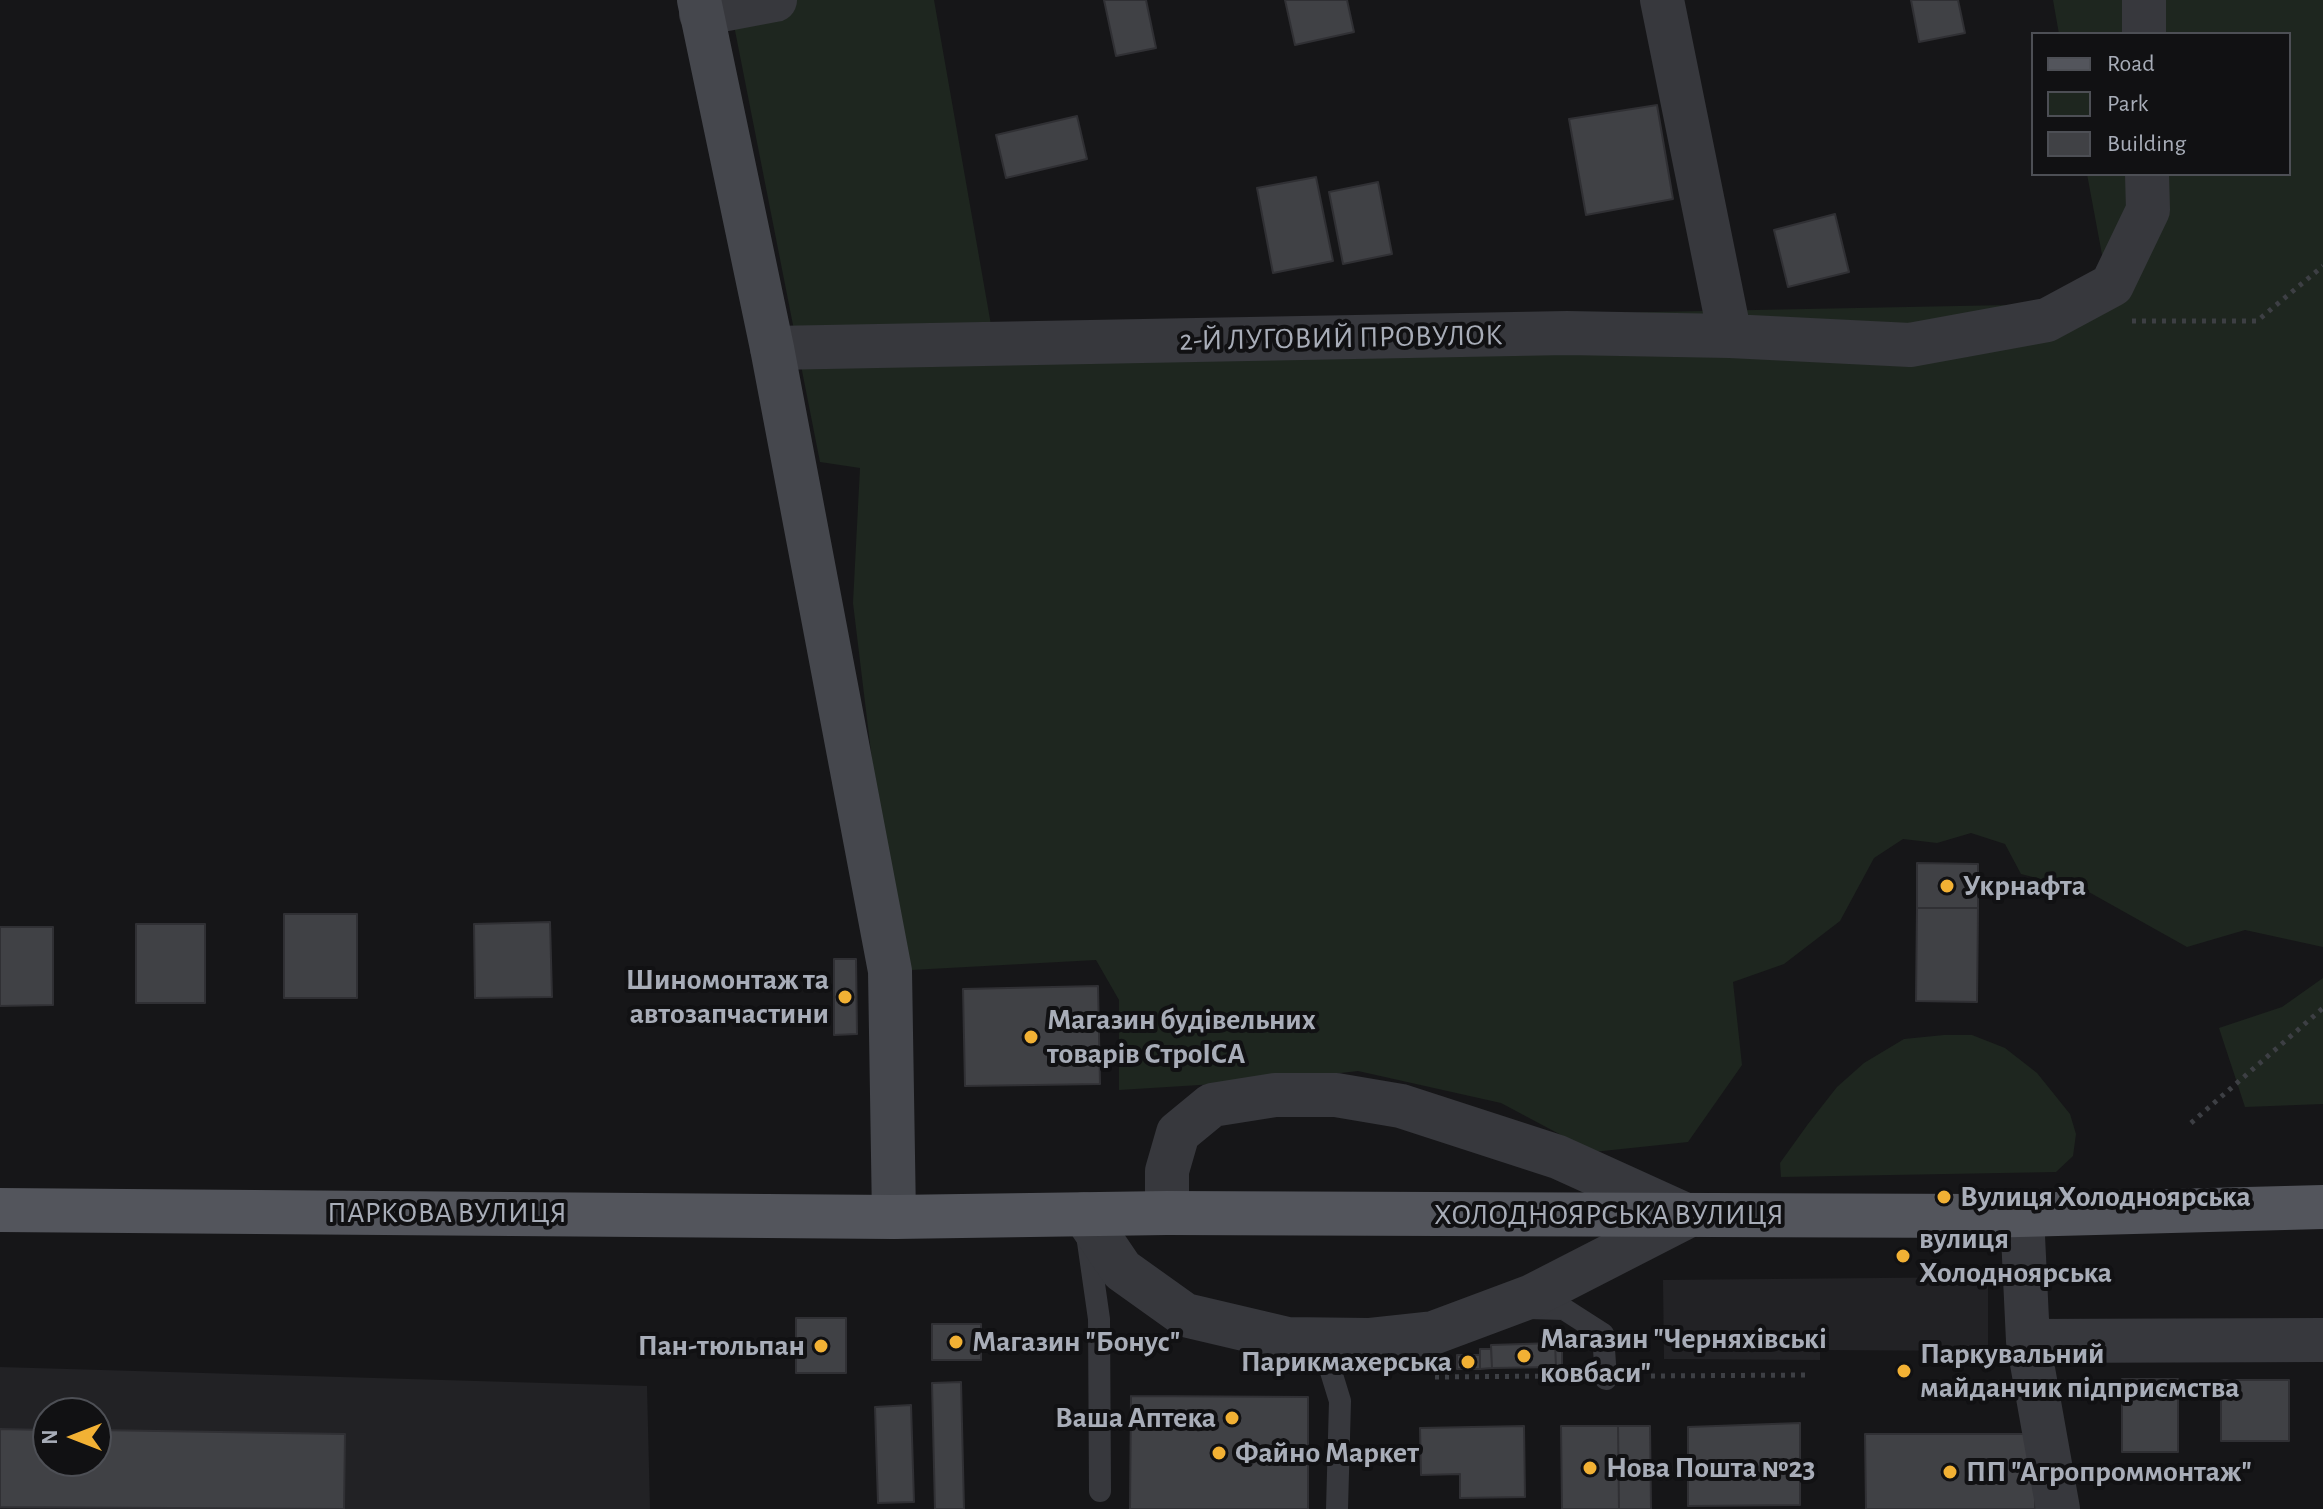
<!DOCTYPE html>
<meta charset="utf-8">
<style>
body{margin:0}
#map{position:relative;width:2323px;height:1509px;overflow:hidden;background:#161618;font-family:"Alegreya Sans",sans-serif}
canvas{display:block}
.legend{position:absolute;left:2031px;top:32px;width:260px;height:144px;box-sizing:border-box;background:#111113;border:2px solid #4d4f55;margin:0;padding:10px 14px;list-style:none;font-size:24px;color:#a8adb8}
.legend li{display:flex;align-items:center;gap:16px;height:40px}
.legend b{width:40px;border:2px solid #4d4f55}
.north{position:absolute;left:32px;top:1397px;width:80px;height:80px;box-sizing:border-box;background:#111113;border:2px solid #4d4f55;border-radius:50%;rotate:270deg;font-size:22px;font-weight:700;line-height:32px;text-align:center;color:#a8adb8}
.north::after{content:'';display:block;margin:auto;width:28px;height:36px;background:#f2b134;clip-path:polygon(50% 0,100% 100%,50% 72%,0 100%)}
</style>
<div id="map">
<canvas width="2323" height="1509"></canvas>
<ul class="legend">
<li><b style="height:10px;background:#53555c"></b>Road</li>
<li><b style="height:22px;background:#1e261f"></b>Park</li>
<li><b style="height:22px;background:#404145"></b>Building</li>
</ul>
<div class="north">N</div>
</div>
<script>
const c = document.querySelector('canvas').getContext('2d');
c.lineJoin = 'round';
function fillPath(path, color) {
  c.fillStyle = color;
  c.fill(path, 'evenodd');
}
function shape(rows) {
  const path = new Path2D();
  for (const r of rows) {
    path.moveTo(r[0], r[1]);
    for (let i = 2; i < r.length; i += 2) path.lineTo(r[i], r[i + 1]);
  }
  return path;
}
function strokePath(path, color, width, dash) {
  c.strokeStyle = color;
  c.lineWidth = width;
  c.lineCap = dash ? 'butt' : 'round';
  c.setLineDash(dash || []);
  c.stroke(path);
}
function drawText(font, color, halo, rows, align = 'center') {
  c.font = font + ' "Alegreya Sans",sans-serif';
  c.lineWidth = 8;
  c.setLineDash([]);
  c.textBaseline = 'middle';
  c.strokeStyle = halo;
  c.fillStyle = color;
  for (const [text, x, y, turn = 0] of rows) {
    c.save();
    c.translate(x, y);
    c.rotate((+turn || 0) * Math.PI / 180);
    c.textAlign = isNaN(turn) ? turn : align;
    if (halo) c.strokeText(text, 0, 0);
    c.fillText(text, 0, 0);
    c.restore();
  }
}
fillPath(shape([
 [1988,1277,1988,1351,1820,1350,1820,1360,1664,1359,1663,1280],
 [0,1367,647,1386,650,1509,0,1509],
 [48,1413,96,1413,96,1461,48,1461]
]), '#222225');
fillPath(shape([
 [729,0,934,0,991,325,2111,303,2087,174,2289,174,2289,34,2059,34,2053,0,2323,0,2323,947,2245,930,2187,947,2087,891,2021,874,2005,844,1971,833,1937,843,1903,839,1874,858,1840,921,1784,964,1733,982,1742,1065,1688,1142,1593,1152,1501,1103,1358,1071,1280,1080,1119,1090,1119,1000,1096,960,911,970,878,810,853,603,860,468,820,462],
 [2323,978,2323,1104,2245,1107,2219,1028,2282,1007],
 [1944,1035,1972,1035,2005,1048,2037,1073,2070,1114,2076,1134,2073,1156,2056,1172,1781,1177,1780,1163,1808,1124,1837,1087,1864,1063,1904,1039]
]), '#1e261f');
const building = shape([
 [1104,0,1146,0,1156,48,1116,56,1104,0],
 [1285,0,1347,0,1354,32,1295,45,1285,0],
 [1911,0,1958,0,1965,33,1919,42,1911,0],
 [1657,105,1673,199,1586,215,1569,119,1657,105],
 [1077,116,1087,159,1006,178,996,135,1077,116],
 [1316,177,1333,261,1273,273,1257,188,1316,177],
 [1378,182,1392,254,1343,264,1329,192,1378,182],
 [1835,214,1849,272,1788,287,1774,230,1835,214],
 [1917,863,1978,864,1978,908,1917,908,1917,863],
 [1917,908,1978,908,1977,1002,1916,1001,1917,908],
 [284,914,357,914,357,998,284,998,284,914],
 [550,922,552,997,475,998,474,924,550,922],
 [136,924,205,924,205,1003,136,1003,136,924],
 [0,927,53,927,53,1005,0,1006,0,927],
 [834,959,856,959,857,1034,834,1035,834,959],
 [1098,986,1100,1084,965,1086,963,989,1098,986],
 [796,1318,846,1318,846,1373,796,1373,796,1318],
 [932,1324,981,1324,981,1360,932,1360,932,1324],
 [1555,1343,1556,1367,1492,1368,1491,1345,1555,1343],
 [1555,1343,1562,1343,1562,1367,1556,1367,1555,1343],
 [1480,1349,1491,1349,1492,1368,1480,1369,1480,1349],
 [1457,1355,1480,1355,1480,1369,1457,1369,1457,1355],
 [2122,1379,2178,1379,2178,1452,2122,1452,2122,1379],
 [2221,1380,2289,1380,2289,1441,2221,1441,2221,1380],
 [961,1382,964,1509,935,1509,932,1383,961,1382],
 [1131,1396,1308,1397,1308,1509,1130,1509,1131,1396],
 [911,1405,914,1502,878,1503,875,1407,911,1405],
 [1800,1423,1800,1505,1688,1506,1688,1427,1800,1423],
 [1524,1426,1525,1497,1460,1498,1460,1474,1421,1475,1420,1428,1524,1426],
 [1561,1426,1618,1426,1619,1509,1562,1509,1561,1426],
 [1618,1426,1650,1426,1651,1509,1619,1509,1618,1426],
 [0,1429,48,1430,48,1461,96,1461,96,1430,345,1434,344,1509,0,1507,0,1429],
 [1865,1434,2035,1434,2035,1509,1866,1509,1865,1434]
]);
fillPath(building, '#404145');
strokePath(building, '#303034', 2);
strokePath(shape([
 [2132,321,2257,321,2323,266],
 [2191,1123,2323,1008],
 [1651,1376,1810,1375],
 [1435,1377,1562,1376]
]), '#3d3f44', 5, [4, 6]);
strokePath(shape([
 [1087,1235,1099,1319,1100,1491],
 [1528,1308,1564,1309,1603,1334,1606,1379],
 [1321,1339,1340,1401,1337,1509]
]), '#37383d', 22);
strokePath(shape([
 [1662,0,1730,336],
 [2144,0,2144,34],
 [701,14,775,0],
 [772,348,1567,333,1730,336,1910,345,2047,320,2112,285,2148,210,2147,174],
 [1167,1213,1167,1171,1178,1133,1212,1105,1275,1095,1336,1095,1401,1106,1558,1157,1688,1216],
 [1084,1214,1122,1270,1185,1315,1287,1339,1368,1340,1433,1333,1532,1296,1688,1216],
 [2022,1215,2028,1341,2058,1509],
 [2028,1341,2323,1340]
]), '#37383d', 44);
strokePath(shape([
 [699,0,772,348,890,971,894,1217]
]), '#45474d', 44);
strokePath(shape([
 [0,1210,894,1217,1167,1213,1982,1216,2323,1207]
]), '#53555c', 44);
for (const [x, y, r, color] of [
 [1947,886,8,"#f2b134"],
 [845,997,8,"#f2b134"],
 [1031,1037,8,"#f2b134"],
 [1944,1197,8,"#f2b134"],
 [1903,1256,8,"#f2b134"],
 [956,1342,8,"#f2b134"],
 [821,1346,8,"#f2b134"],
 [1524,1356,8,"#f2b134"],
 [1468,1362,8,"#f2b134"],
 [1904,1371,8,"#f2b134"],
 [1232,1418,8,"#f2b134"],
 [1219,1453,8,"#f2b134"],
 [1590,1468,8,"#f2b134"],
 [1950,1472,8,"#f2b134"]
]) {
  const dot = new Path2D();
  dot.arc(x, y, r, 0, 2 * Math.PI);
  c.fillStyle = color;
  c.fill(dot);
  strokePath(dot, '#111113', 3);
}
drawText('30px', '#a8adb8', '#111113', [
 ["2-Й ЛУГОВИЙ ПРОВУЛОК",1341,338,-1],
 ["ПАРКОВА ВУЛИЦЯ",447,1213],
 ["ХОЛОДНОЯРСЬКА ВУЛИЦЯ",1609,1215]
]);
drawText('bold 30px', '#a8adb8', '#111113', [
 ["Укрнафта",1963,886],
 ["Шиномонтаж та",829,980,"right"],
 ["автозапчастини",829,1014,"right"],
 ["Магазин будівельних",1047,1020],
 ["товарів СтроІСА",1047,1054],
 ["Вулиця Холодноярська",1960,1197],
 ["вулиця",1919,1239],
 ["Холодноярська",1919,1273],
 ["Магазин \"Черняхівські",1540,1339],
 ["ковбаси\"",1540,1373],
 ["Магазин \"Бонус\"",972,1342],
 ["Пан-тюльпан",805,1346,"right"],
 ["Паркувальний",1920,1354],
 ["майданчик підприємства",1920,1388],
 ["Парикмахерська",1452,1362,"right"],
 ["Ваша Аптека",1216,1418,"right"],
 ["Файно Маркет",1235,1453],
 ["Нова Пошта №23",1606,1468],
 ["ПП \"Агропроммонтаж\"",1966,1472]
], 'left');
</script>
